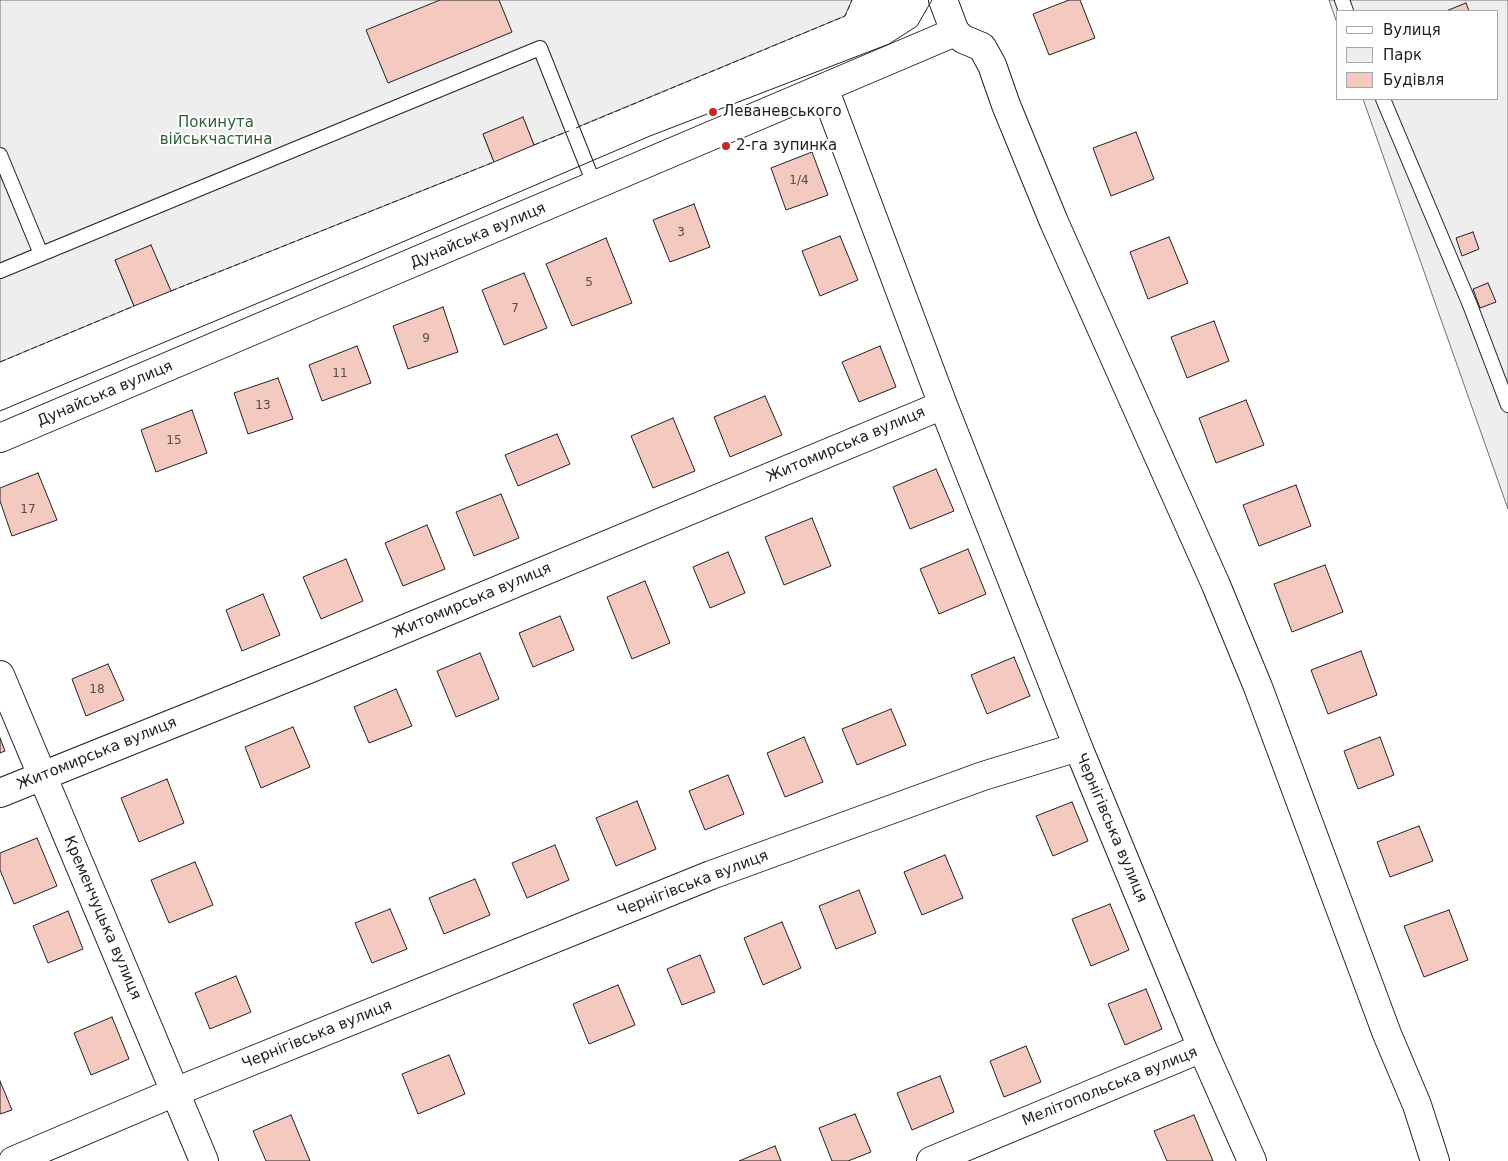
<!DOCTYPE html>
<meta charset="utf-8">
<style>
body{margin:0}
#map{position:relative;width:1508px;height:1161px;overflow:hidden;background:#fff;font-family:"DejaVu Sans",sans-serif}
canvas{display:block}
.legend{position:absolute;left:1336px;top:10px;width:162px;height:90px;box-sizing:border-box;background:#fff;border:1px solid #a7a7a7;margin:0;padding:6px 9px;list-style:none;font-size:15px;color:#222}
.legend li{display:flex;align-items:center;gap:10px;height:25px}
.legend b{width:25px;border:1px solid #a7a7a7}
</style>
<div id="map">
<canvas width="1508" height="1161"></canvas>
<ul class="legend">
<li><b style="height:6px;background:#fff"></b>Вулиця</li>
<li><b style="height:14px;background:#eee"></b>Парк</li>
<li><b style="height:14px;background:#f3c9c0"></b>Будівля</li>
</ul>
</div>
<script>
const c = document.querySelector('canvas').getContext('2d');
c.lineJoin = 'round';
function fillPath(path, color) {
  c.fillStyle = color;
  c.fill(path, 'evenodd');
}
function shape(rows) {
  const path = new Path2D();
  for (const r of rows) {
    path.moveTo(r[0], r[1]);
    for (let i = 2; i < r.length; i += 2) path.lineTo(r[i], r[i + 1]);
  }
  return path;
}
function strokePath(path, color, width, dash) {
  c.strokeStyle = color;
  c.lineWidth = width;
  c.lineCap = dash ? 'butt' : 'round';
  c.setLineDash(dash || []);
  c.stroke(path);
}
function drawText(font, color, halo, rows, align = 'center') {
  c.font = font + ' "DejaVu Sans",sans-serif';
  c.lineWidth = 4;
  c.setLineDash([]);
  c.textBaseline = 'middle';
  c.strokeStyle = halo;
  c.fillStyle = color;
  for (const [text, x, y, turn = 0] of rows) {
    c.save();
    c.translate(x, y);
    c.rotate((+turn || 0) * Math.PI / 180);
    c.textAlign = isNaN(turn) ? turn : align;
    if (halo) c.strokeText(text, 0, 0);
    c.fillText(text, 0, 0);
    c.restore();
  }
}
const green = shape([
 [0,0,852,0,845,16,534,145,523,118,483,134,494,162,171,291,115,260,134,306,0,362,0,0],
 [1329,0,1508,0,1508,509,1363,99,1497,99,1497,11,1337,11,1337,23,1329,0]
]);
fillPath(green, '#eee');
strokePath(green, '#6f6f6f', 1);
const building = shape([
 [440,0,499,0,512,32,388,83,366,30,440,0],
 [1069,0,1080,0,1095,38,1049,55,1033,14,1069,0],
 [1466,3,1469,11,1446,11,1466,3],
 [523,117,534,145,494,162,483,134,523,117],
 [1136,132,1154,179,1111,196,1093,148,1136,132],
 [812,152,828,195,786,210,771,168,812,152],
 [694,204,710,247,670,262,653,220,694,204],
 [1473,232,1479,249,1462,256,1456,238,1473,232],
 [840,236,858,280,820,296,802,251,840,236],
 [1169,237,1188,283,1148,299,1130,252,1169,237],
 [606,238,632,303,572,326,546,264,606,238],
 [151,245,171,291,134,306,115,260,151,245],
 [524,273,547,328,504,345,482,290,524,273],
 [1488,283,1496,302,1480,308,1473,289,1488,283],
 [443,307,458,352,408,369,393,326,443,307],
 [1214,321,1229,361,1187,378,1171,337,1214,321],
 [357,346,371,383,322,401,309,365,357,346],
 [880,346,896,387,859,402,842,362,880,346],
 [278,378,293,419,248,434,234,393,278,378],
 [765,396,782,435,730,457,714,417,765,396],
 [1246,400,1264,445,1216,463,1199,418,1246,400],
 [192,410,207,453,156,472,141,430,192,410],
 [673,418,695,471,653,488,631,436,673,418],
 [557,434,570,464,518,486,505,455,557,434],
 [936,469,954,511,910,529,893,487,936,469],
 [38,473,57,520,12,536,0,501,0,488,38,473],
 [1296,485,1311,526,1259,546,1243,505,1296,485],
 [501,494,519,538,474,556,456,512,501,494],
 [812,518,831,566,784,585,765,537,812,518],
 [427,525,445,569,403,586,385,543,427,525],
 [968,549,986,594,939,614,920,569,968,549],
 [728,552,745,593,710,608,693,567,728,552],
 [346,559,363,601,321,619,303,577,346,559],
 [1325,565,1343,612,1292,632,1274,584,1325,565],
 [645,581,670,643,632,659,607,597,645,581],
 [263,594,280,635,242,651,226,610,263,594],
 [560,616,574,650,533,667,519,633,560,616],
 [1361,651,1377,695,1328,714,1311,670,1361,651],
 [480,653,499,699,456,717,437,671,480,653],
 [1014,657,1030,696,987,714,971,675,1014,657],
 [108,664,124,700,86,716,72,679,108,664],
 [396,689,412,726,369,743,354,707,396,689],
 [891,709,906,745,857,765,842,729,891,709],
 [293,727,310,767,261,788,245,747,293,727],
 [804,737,823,782,785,797,767,753,804,737],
 [1380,737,1394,775,1358,789,1344,751,1380,737],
 [0,738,5,751,0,753,0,738],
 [728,775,744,814,705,830,689,791,728,775],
 [167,779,184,823,139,842,121,798,167,779],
 [637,801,656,849,616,866,596,818,637,801],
 [1072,802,1088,841,1053,856,1036,816,1072,802],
 [1419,826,1433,861,1390,877,1377,842,1419,826],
 [37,838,57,886,14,904,0,870,0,853,37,838],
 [555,845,569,880,527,898,512,863,555,845],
 [945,855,963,898,922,915,904,872,945,855],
 [195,862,213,905,169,923,151,880,195,862],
 [475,879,490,915,444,934,429,898,475,879],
 [859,890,876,933,836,949,819,906,859,890],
 [1110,904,1129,950,1091,966,1072,919,1110,904],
 [390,909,407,949,372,963,355,923,390,909],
 [1449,910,1468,960,1424,977,1404,926,1449,910],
 [68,911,83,949,48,963,33,926,68,911],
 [782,922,801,968,763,985,744,938,782,922],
 [700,955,715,992,682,1005,667,969,700,955],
 [236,976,251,1012,210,1029,195,993,236,976],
 [618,985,635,1025,589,1044,573,1004,618,985],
 [1146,989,1162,1029,1125,1045,1108,1004,1146,989],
 [112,1017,129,1059,91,1075,74,1033,112,1017],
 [1026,1046,1041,1082,1004,1097,990,1061,1026,1046],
 [449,1055,465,1094,418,1114,402,1074,449,1055],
 [940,1076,954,1112,912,1130,897,1093,940,1076],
 [0,1081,12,1110,0,1114,0,1081],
 [855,1114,871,1152,848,1161,832,1161,819,1128,855,1114],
 [291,1115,310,1161,266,1161,253,1131,291,1115],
 [1194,1115,1213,1161,1167,1161,1154,1131,1194,1115],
 [775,1146,781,1161,739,1161,775,1146]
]);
fillPath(building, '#f3c9c0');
strokePath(building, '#222', 1);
const lane = shape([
 [1342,0,1346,11],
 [1383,99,1470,305,1508,405],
 [0,155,41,254],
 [0,271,540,48,595,186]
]);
const street = shape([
 [955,32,963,39,982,47,992,65,1006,105,1054,222,1216,585,1258,687,1387,1034,1417,1105,1435,1161],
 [824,88,943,405,1078,747],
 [0,675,204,1161],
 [0,793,311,668,943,405],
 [13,1161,175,1092,711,875,983,776,1078,747,1202,1048],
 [931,1161,1202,1048,1252,1161]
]);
const secondary = shape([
 [0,438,955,32,943,0]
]);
strokePath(lane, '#222', 16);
strokePath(street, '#222', 30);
strokePath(secondary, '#222', 30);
strokePath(lane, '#fff', 14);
strokePath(street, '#fff', 28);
strokePath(secondary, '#fff', 28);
strokePath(shape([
 [0,411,337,270,650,136,889,44,917,26,932,0]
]), '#222', 1);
strokePath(shape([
 [576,128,845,16,852,0],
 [534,145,569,131],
 [171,291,494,162],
 [0,362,134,306]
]), '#222', 1, [6, 2.5]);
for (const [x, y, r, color] of [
 [713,112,5,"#c62828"],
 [726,146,5,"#c62828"]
]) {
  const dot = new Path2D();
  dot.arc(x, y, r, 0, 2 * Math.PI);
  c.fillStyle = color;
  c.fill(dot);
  strokePath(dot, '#fff', 2);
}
drawText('12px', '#564c4a', null, [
 ["1/4",799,181],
 ["3",681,233],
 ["5",589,283],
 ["7",515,309],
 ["9",426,339],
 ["11",340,374],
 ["13",263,406],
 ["15",174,441],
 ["17",28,510],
 ["18",97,690]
]);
drawText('15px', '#222', '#fff', [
 ["Леваневського",723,112],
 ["2-га зупинка",736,146]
], 'left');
drawText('15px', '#2f5e38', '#fff', [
 ["Покинута",216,123],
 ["військчастина",216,140]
]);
drawText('15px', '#222', '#fff', [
 ["Дунайська вулиця",478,236,-23],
 ["Дунайська вулиця",105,394,-23],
 ["Житомирська вулиця",846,445,-23],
 ["Житомирська вулиця",472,601,-23],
 ["Житомирська вулиця",97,754,-22],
 ["Чернігівська вулиця",1111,828,67],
 ["Чернігівська вулиця",693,884,-21],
 ["Кременчуцька вулиця",102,918,67],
 ["Чернігівська вулиця",317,1035,-22],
 ["Мелітопольська вулиця",1110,1087,-22]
]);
</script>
